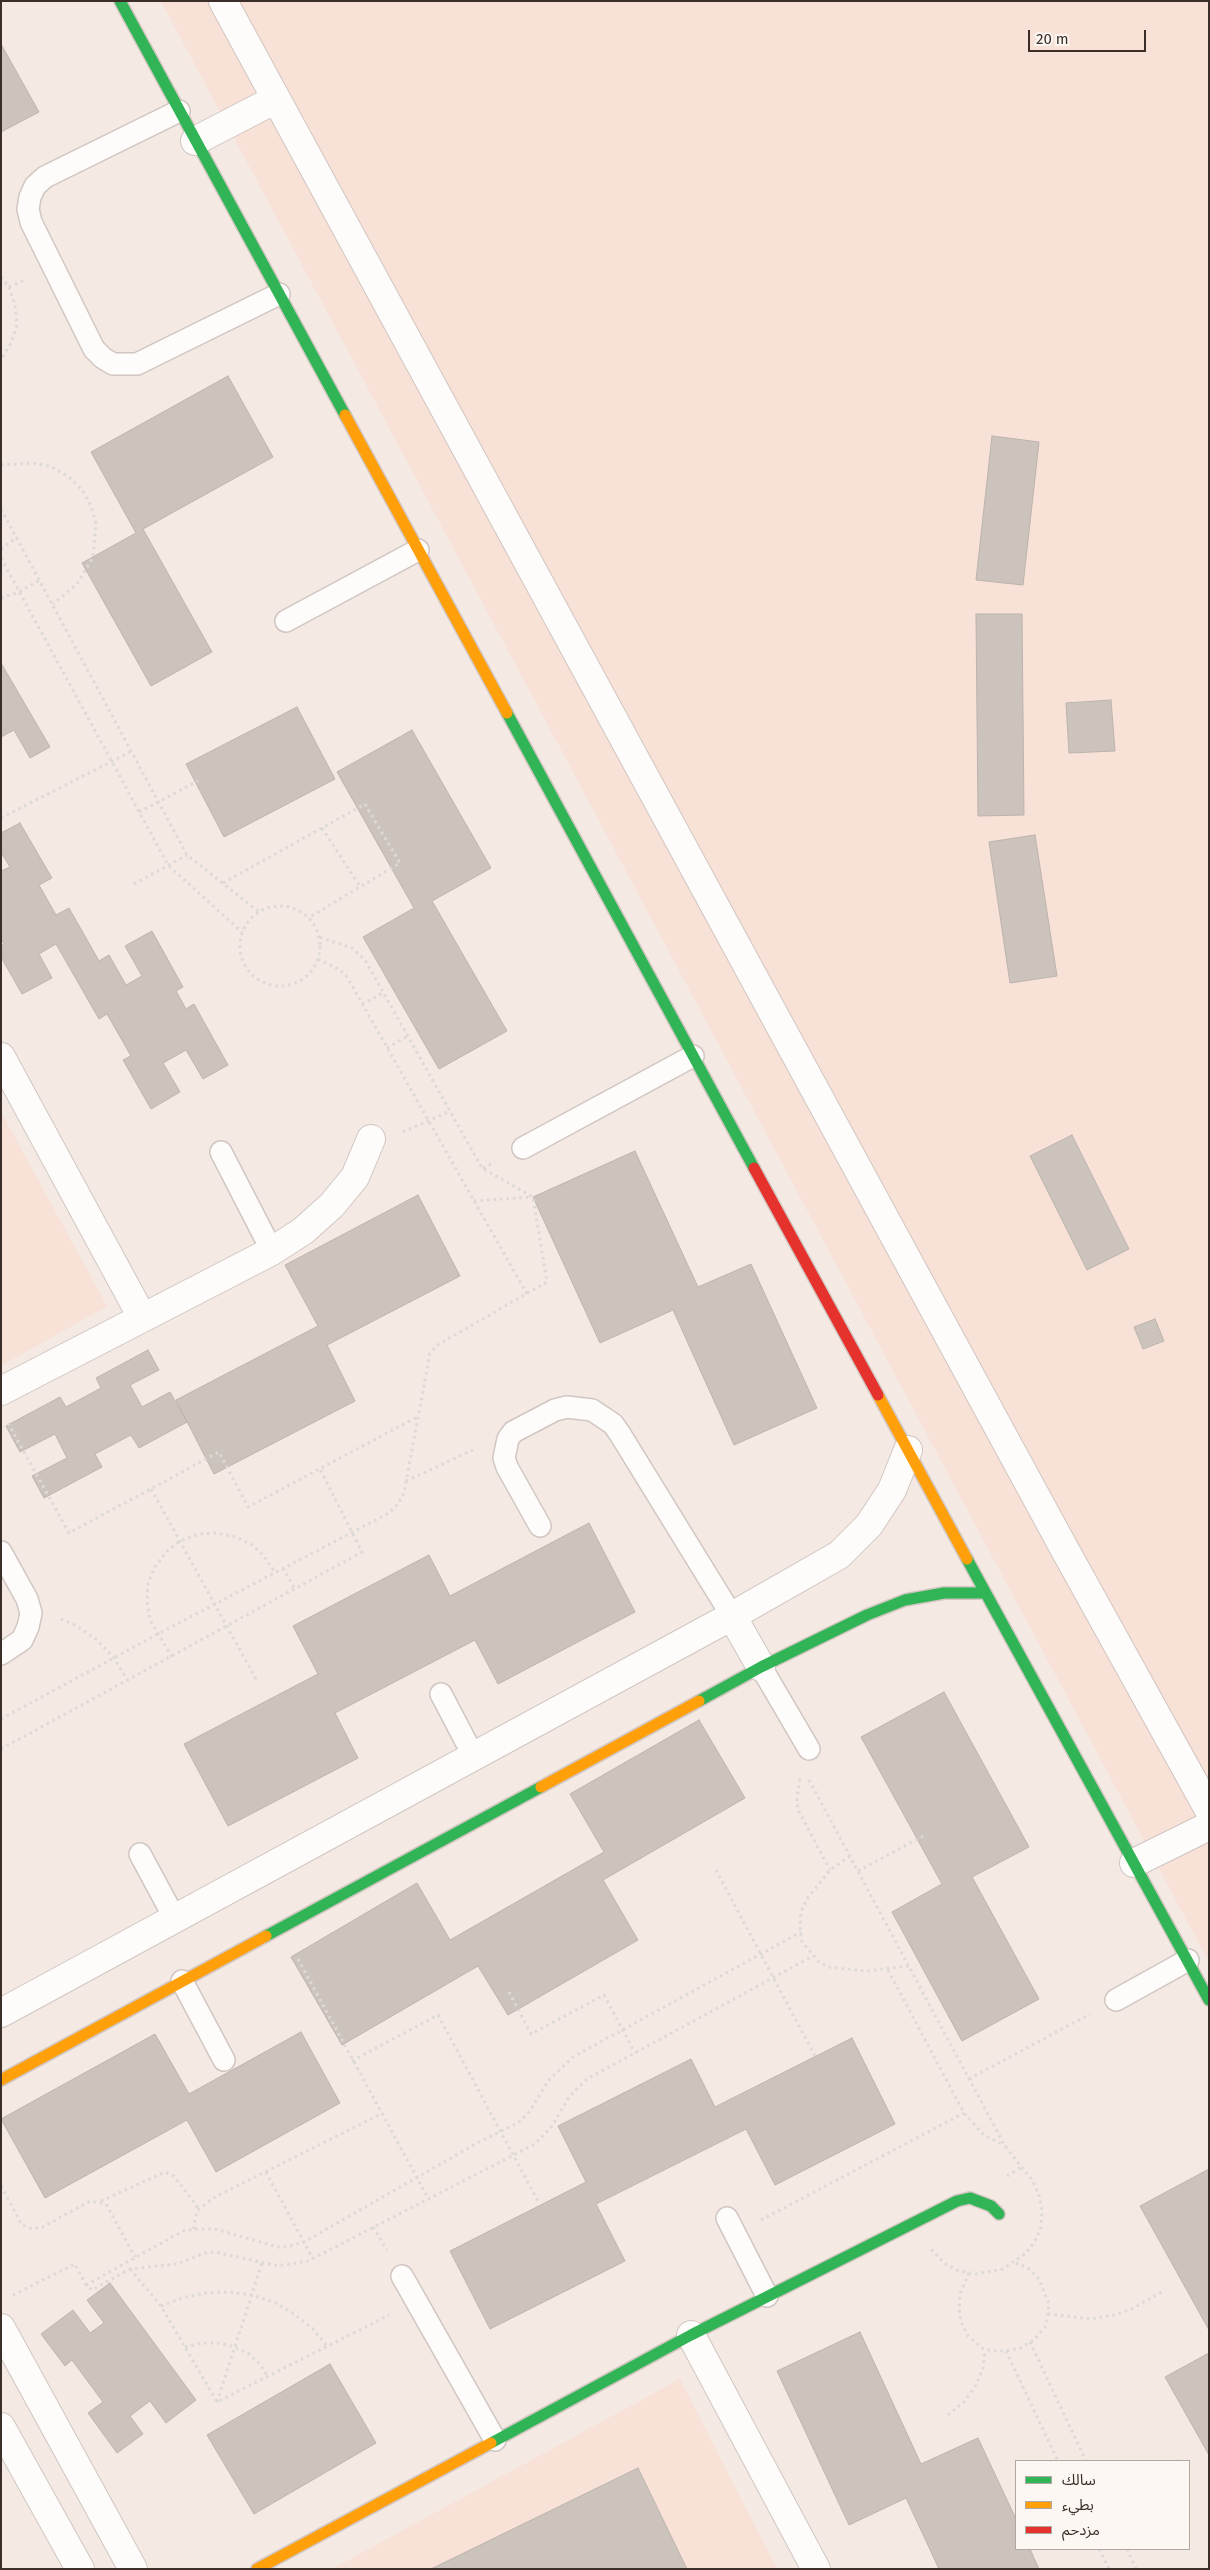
<!DOCTYPE html>
<meta charset="utf-8">
<style>
body{margin:0}
#map{position:relative;width:1210px;height:2570px;overflow:hidden;background:#f4e9e3;font-family:"Fira Sans","Noto Sans Arabic",sans-serif}
canvas{display:block}
.frame{position:absolute;inset:0;border:2px solid #3b2e29;pointer-events:none}
.legend{position:absolute;left:1015px;top:2460px;width:175px;height:90px;box-sizing:border-box;background:#fdf7f3;border:1px solid #afa7a2;margin:0;padding:6px 9px;list-style:none;font-size:15px;color:#3b2e29}
.legend li{display:flex;align-items:center;gap:10px;height:25px}
.legend b{width:25px;border:1px solid #afa7a2}
.scale{position:absolute;left:1028px;top:30px;width:118px;height:22px;box-sizing:border-box;border:2px solid #3b2e29;border-top:0;padding-left:6px;font-size:15px;line-height:18px;white-space:nowrap;color:#3b2e29;-webkit-text-stroke:4px #fdf7f3;paint-order:stroke}
</style>
<div id="map">
<canvas width="1210" height="2570"></canvas>
<div class="frame"></div>
<ul class="legend">
<li><b style="height:6px;background:#30b455"></b>سالك</li>
<li><b style="height:6px;background:#ff9f0a"></b>بطيء</li>
<li><b style="height:6px;background:#e5322d"></b>مزدحم</li>
</ul>
<div class="scale">20 m</div>
</div>
<script>
const c = document.querySelector('canvas').getContext('2d');
c.lineJoin = 'round';
function fillPath(path, color) {
  c.fillStyle = color;
  c.fill(path, 'evenodd');
}
function shape(rows) {
  const path = new Path2D();
  for (const r of rows) {
    if (r.length === 3) {
      path.moveTo(r[0] + r[2], r[1]);
      path.arc(r[0], r[1], r[2], 0, 2 * Math.PI);
      continue;
    }
    path.moveTo(r[0], r[1]);
    for (let i = 2; i < r.length; i += 2) path.lineTo(r[i], r[i + 1]);
  }
  return path;
}
function strokePath(path, color, width, dash) {
  c.strokeStyle = color;
  c.lineWidth = width;
  c.lineCap = dash ? 'butt' : 'round';
  c.setLineDash(dash || []);
  c.stroke(path);
}
fillPath(shape([
 [161,1,1209,1,1209,1962,162,3],
 [1,1112,107,1306,1,1366],
 [680,2379,777,2569,332,2569]
]), '#f8e1d6');
const building = shape([
 [1,44,39,112,1,132,1,44],
 [228,376,273,457,143,529,212,652,151,686,82,563,136,533,91,452,228,376],
 [992,436,1039,442,1023,585,976,580,992,436],
 [976,614,1022,614,1024,815,978,816,976,614],
 [1,663,50,747,30,758,14,730,1,737,1,663],
 [1111,700,1115,751,1069,753,1066,703,1111,700],
 [297,707,335,779,224,837,186,764,297,707],
 [412,730,491,868,432,901,507,1031,439,1069,363,937,414,908,337,772,412,730],
 [20,823,52,878,39,885,56,915,69,908,99,961,109,955,126,985,142,976,125,946,152,931,183,987,176,991,186,1009,194,1004,228,1065,203,1079,186,1050,163,1063,180,1092,151,1109,123,1060,131,1056,107,1014,99,1019,56,944,39,954,52,978,22,994,1,957,1,946,4,944,1,939,1,871,10,867,1,852,1,833,20,823],
 [1035,835,1057,976,1010,983,989,842,1035,835],
 [1072,1135,1129,1249,1087,1270,1030,1156,1072,1135],
 [635,1151,698,1287,751,1264,817,1408,734,1445,673,1310,600,1343,533,1197,635,1151],
 [418,1195,460,1276,327,1345,355,1401,214,1474,176,1400,318,1326,285,1265,418,1195],
 [1155,1319,1164,1341,1143,1349,1134,1327,1155,1319],
 [148,1350,159,1370,130,1385,142,1407,170,1392,187,1422,139,1448,131,1435,95,1454,102,1467,44,1498,32,1476,67,1458,55,1434,20,1452,6,1426,60,1397,66,1407,101,1388,96,1378,148,1350],
 [589,1523,635,1612,498,1684,475,1640,335,1713,358,1758,228,1826,184,1744,318,1674,293,1626,429,1555,450,1596,589,1523],
 [944,1692,1029,1847,972,1877,1039,1999,962,2041,892,1912,942,1884,861,1737,944,1692],
 [699,1720,745,1798,603,1880,638,1940,508,2015,478,1966,342,2045,291,1957,417,1883,450,1940,604,1852,570,1794,699,1720],
 [301,2032,340,2103,216,2172,187,2120,45,2198,1,2119,155,2034,189,2094,301,2032],
 [852,2038,895,2124,775,2185,746,2129,596,2204,625,2261,490,2329,450,2251,586,2182,558,2126,691,2059,715,2107,852,2038],
 [1209,2169,1209,2330,1140,2206,1209,2169],
 [110,2283,196,2400,166,2423,150,2401,130,2416,143,2434,117,2453,88,2413,103,2402,72,2360,65,2366,41,2334,73,2310,90,2333,104,2323,87,2300,110,2283],
 [860,2332,921,2464,978,2438,1016,2519,1016,2549,1030,2549,1039,2569,939,2569,906,2498,849,2525,777,2371,860,2332],
 [1209,2353,1209,2455,1165,2377,1209,2353],
 [330,2364,376,2443,254,2514,207,2435,330,2364],
 [638,2468,687,2569,431,2569,638,2468]
]);
fillPath(building, '#ccc4bc');
strokePath(building, '#bdb4ad', 1);
const lane = shape([
 [179,111,45,177,35,186,30,197,28,209,31,222,94,349,103,358,113,364,137,364,279,294],
 [286,621,418,550],
 [523,1148,693,1056],
 [221,1152,272,1251],
 [540,1526,507,1467,504,1458,508,1439,513,1432,555,1410,567,1407,592,1410,613,1424,620,1434,732,1616],
 [1,1552,27,1599,31,1613,28,1627,22,1640,1,1654],
 [761,1667,809,1749],
 [441,1694,474,1757],
 [140,1854,175,1919],
 [182,1981,224,2060],
 [1116,2000,1188,1960],
 [727,2218,767,2296],
 [402,2276,495,2440]
]);
const street = shape([
 [223,1,1065,1550,1209,1810],
 [195,141,276,99],
 [1,1057,142,1317],
 [1,1391,272,1251,303,1231,332,1205,355,1177,371,1139],
 [732,1616,761,1667],
 [1134,1863,1209,1826],
 [1,2013,732,1616,839,1555,869,1525,892,1490,908,1450],
 [1,2328,133,2569],
 [691,2335,816,2569],
 [1,2427,80,2569]
]);
const fast = shape([
 [120,1,345,415],
 [507,713,754,1168],
 [967,1559,1209,2000],
 [699,1701,761,1667,867,1615,905,1600,944,1593,985,1593],
 [266,1936,541,1787],
 [491,2443,691,2335,957,2201,970,2198,991,2206,999,2214]
]);
const slow = shape([
 [345,415,507,713],
 [878,1395,967,1559],
 [541,1787,699,1701],
 [1,2080,266,1936],
 [257,2569,491,2443]
]);
const jam = shape([
 [754,1168,878,1395]
]);
strokePath(lane, '#d1c6c1', 24);
strokePath(street, '#d1c6c1', 30);
strokePath(fast, '#d1c6c1', 14);
strokePath(slow, '#d1c6c1', 14);
strokePath(jam, '#d1c6c1', 14);
strokePath(shape([
 [1,277,9,287,15,305,17,325,11,343,1,360],
 [9,287,24,280],
 [1,465,32,463,52,467,69,477,83,491,92,508,96,524,93,557,77,584,53,604],
 [1,509,187,855,259,912],
 [1,549,17,537],
 [1,558,168,865,242,932],
 [1,598,19,592,40,580],
 [139,812,198,781],
 [1,818,132,751],
 [322,828,361,888],
 [223,883,365,804,400,863,308,918],
 [134,884,187,855],
 [280,946,40],
 [318,959,340,970,347,977,527,1294],
 [362,1004,383,993],
 [387,1048,408,1036],
 [403,1132,450,1111],
 [483,1168,495,1162],
 [474,1201,532,1197],
 [8,1423,69,1533,219,1452,248,1507,419,1416],
 [406,1481,473,1450],
 [151,1489,256,1679],
 [283,1568,295,1589],
 [61,1619,77,1626,97,1640,114,1658,128,1681],
 [172,1657,150,1620,147,1602,148,1583,155,1567,166,1552,180,1541,199,1534,217,1533,236,1537,252,1545,263,1555,275,1572],
 [1,1719,158,1634,389,1513,398,1504,404,1493,430,1353,439,1344,547,1282,533,1197,482,1168,365,960,352,948,319,937],
 [1,1749,362,1552,320,1469],
 [800,1779,797,1798,798,1810,830,1870],
 [809,1780,1005,2146,1032,2180,1039,2195,1042,2211,1041,2227,1035,2241,1026,2253,1003,2269,976,2274,959,2271,944,2263,931,2249],
 [850,1856,830,1870,807,1899,801,1912,800,1927,802,1942,818,1961,828,1967,867,1971,909,1966],
 [716,1870,815,2056],
 [858,1871,927,1834],
 [298,1959,428,2198],
 [888,1970,964,2113,983,2134,1005,2146],
 [509,1992,531,2034,604,1995,635,2053],
 [352,2061,438,2015,539,2203],
 [969,2079,1090,2014],
 [266,2172,313,2259],
 [1007,2176,1022,2167],
 [1,2186,22,2225,32,2229,43,2227,90,2201,106,2204,135,2257],
 [101,2201,165,2172,174,2176,199,2209],
 [761,2220,964,2113],
 [373,2227,387,2250],
 [194,2229,195,2218,199,2209,215,2197,381,2114],
 [130,2269,161,2306,217,2402,389,2315],
 [969,2273,960,2294,959,2308,961,2322,968,2336,985,2350,1006,2351,1020,2348,1034,2340,1046,2326,1049,2304,1039,2279,1028,2268,1014,2262],
 [86,2285,183,2231,194,2229,215,2229,278,2247,290,2246,304,2242,479,2142,518,2123,530,2111,548,2081,573,2057,801,1932],
 [13,2295,75,2264,86,2285,92,2290,130,2269,177,2264,205,2253,215,2252,278,2266,308,2261,535,2144,552,2126,569,2097,587,2079,813,1956],
 [161,2306,182,2298,205,2293,228,2292,251,2295,274,2302,294,2314,313,2329,328,2347],
 [1048,2314,1091,2319,1114,2315,1132,2309,1165,2290],
 [1030,2342,1086,2461],
 [185,2347,202,2343,219,2343,235,2347,249,2354,260,2364,268,2377],
 [1006,2351,1058,2461],
 [217,2402,262,2263],
 [948,2415,964,2402,976,2385,983,2368,985,2350],
 [1177,2461,1183,2458],
 [1099,2549,1109,2569],
 [1127,2549,1136,2569]
]), '#dcd9d7', 3, [2.5, 4]);
strokePath(lane, '#fdfcfb', 21);
strokePath(street, '#fdfcfb', 28);
strokePath(fast, '#30b455', 11);
strokePath(slow, '#ff9f0a', 11);
strokePath(jam, '#e5322d', 11);
</script>
